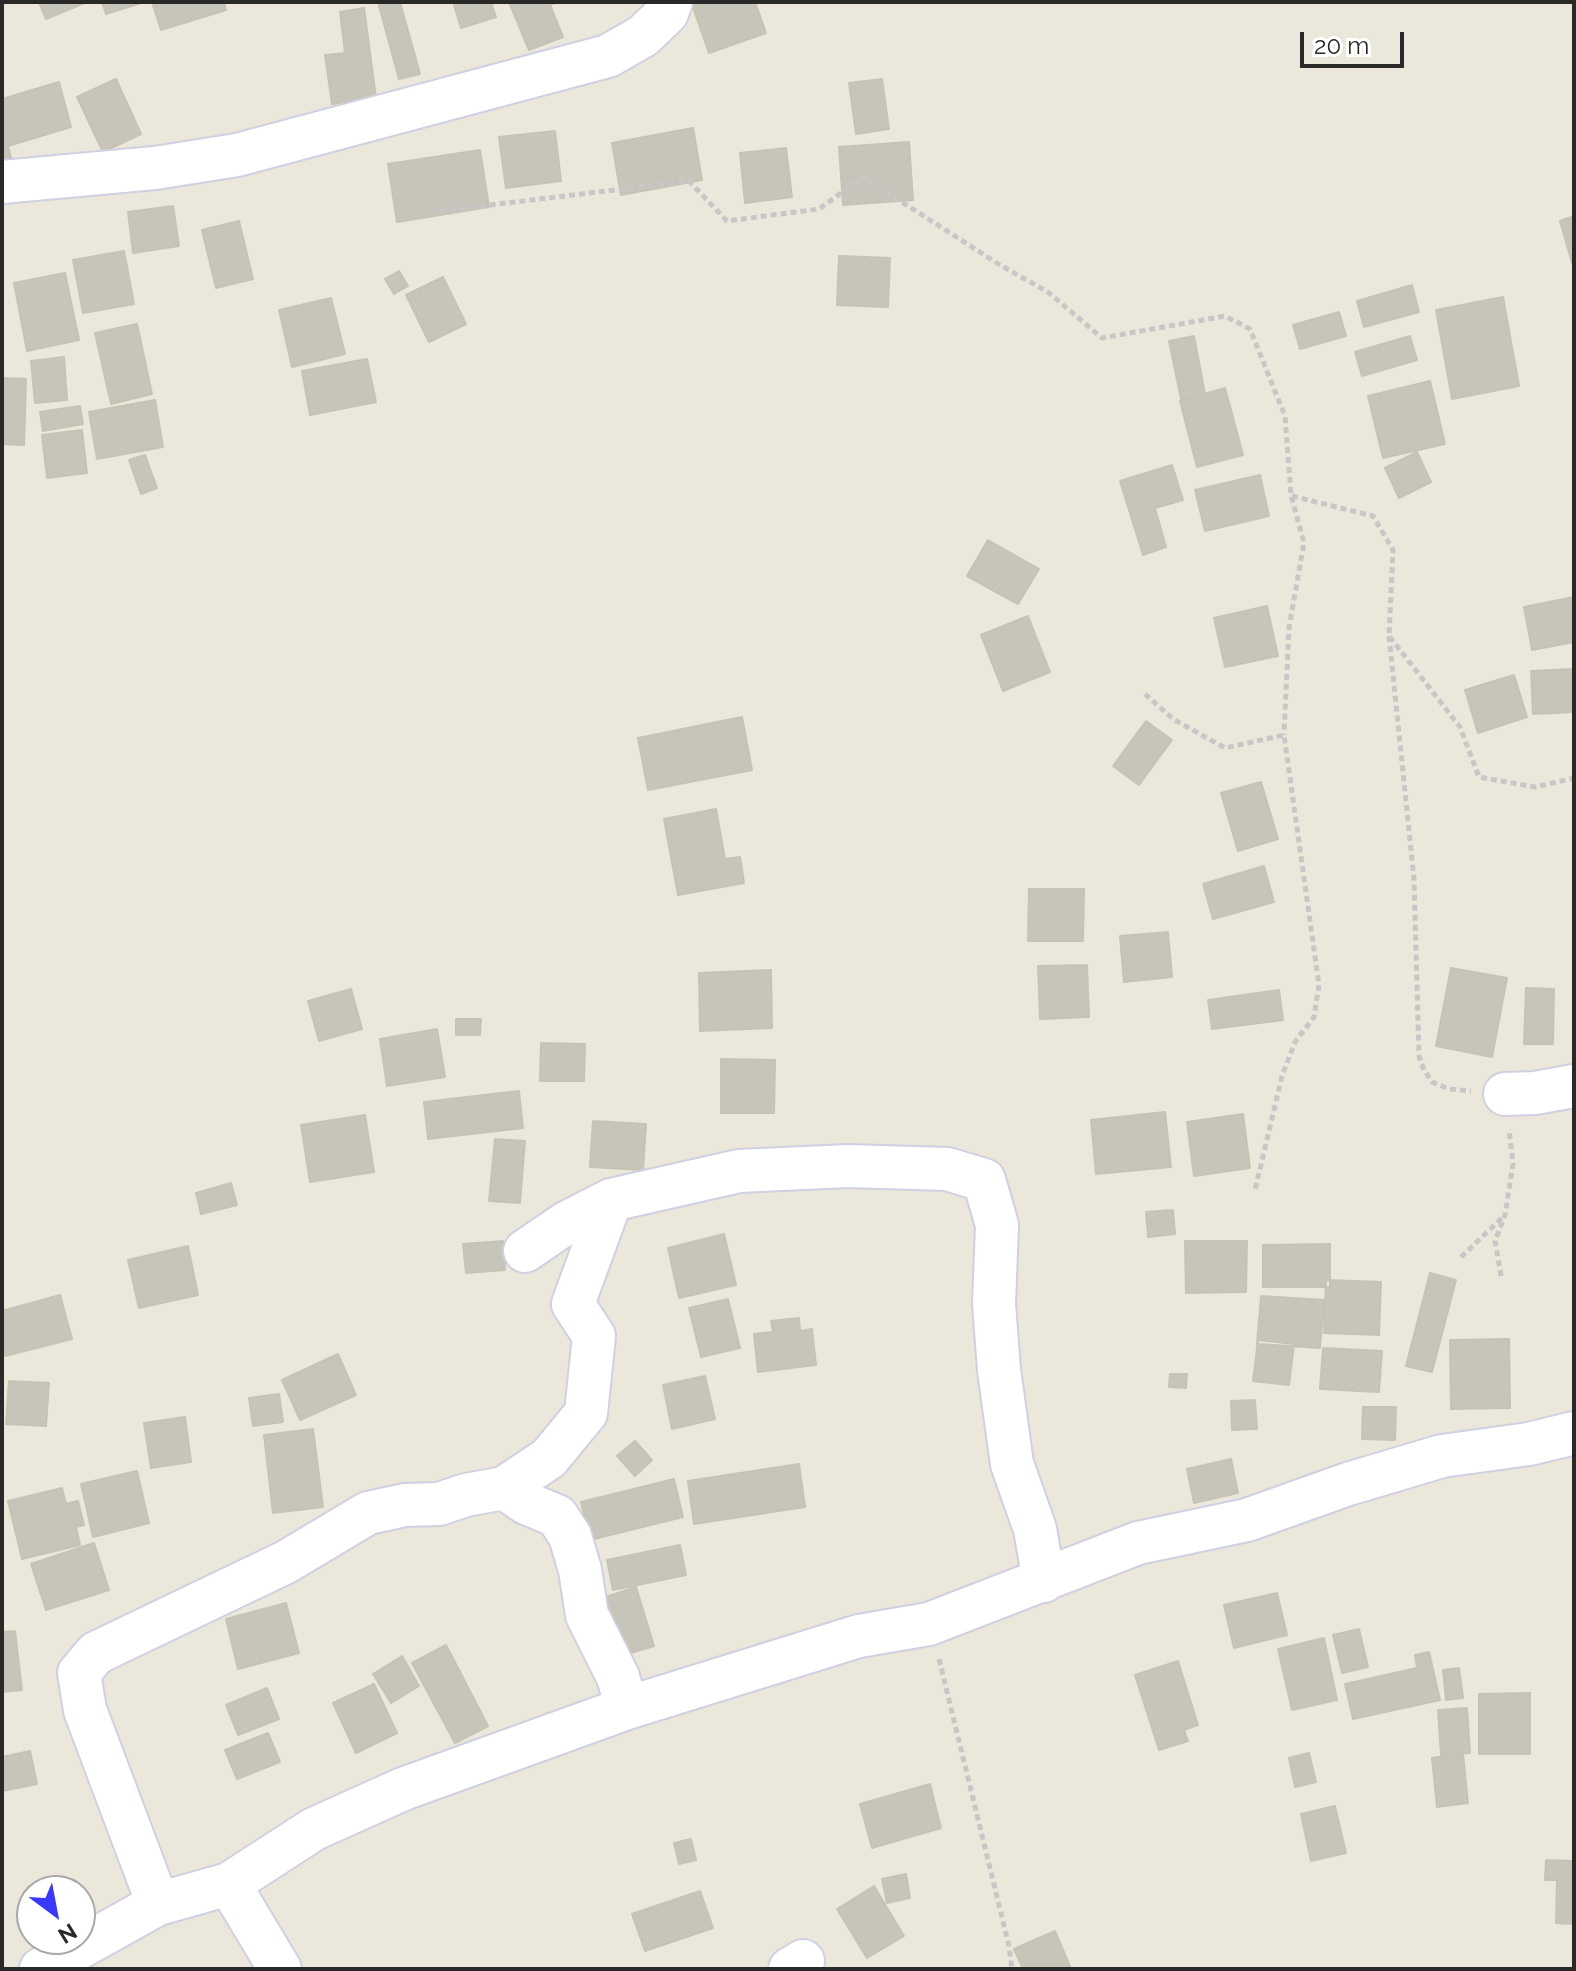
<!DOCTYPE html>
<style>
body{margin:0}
#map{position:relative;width:1576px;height:1971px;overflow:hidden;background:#ebe7da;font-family:Raleway,sans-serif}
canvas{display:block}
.frame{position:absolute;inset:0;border:4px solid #292929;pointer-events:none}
.north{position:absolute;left:16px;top:1875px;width:80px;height:80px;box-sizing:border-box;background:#fff;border:2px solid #a9a9a9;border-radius:50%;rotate:148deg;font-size:22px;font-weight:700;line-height:32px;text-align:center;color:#292929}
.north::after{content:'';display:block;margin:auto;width:28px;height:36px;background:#3a39fa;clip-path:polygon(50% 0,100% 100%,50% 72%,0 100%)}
.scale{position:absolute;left:1300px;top:32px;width:104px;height:36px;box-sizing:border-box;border:4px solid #292929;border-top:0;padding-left:10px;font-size:24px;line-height:28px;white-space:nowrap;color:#292929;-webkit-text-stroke:6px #fff;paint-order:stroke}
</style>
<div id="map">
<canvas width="1576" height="1971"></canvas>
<div class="frame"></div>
<div class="north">N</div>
<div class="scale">20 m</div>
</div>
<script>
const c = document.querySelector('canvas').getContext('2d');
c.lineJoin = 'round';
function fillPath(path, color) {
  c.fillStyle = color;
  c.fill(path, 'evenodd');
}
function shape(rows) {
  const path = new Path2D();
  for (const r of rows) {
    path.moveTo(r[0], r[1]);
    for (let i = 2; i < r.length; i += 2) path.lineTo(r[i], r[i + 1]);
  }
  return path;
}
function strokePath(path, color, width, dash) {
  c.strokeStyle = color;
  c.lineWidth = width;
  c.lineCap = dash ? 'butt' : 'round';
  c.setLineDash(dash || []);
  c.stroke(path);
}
const building = shape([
 [39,2,87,2,46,19,39,2],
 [102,2,144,2,106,14,102,2],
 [152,2,224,2,226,10,161,30,152,2],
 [378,2,400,2,420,74,399,79,378,2],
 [453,2,491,2,496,17,461,28,453,2],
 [509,2,557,2,550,5,563,37,529,50,509,2],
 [691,2,755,2,766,33,709,53,691,2],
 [364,8,376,98,332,104,325,55,345,53,340,12,364,8],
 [116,79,141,134,103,152,77,97,116,79],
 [882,79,889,129,856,134,849,83,882,79],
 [59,82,71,127,8,146,12,162,2,165,2,99,59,82],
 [693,128,702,180,621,195,612,143,693,128],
 [555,131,561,181,506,188,499,137,555,131],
 [909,142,913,200,843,205,839,147,909,142],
 [786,148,792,197,745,203,740,153,786,148],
 [480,150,489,207,397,222,388,164,480,150],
 [173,206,179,246,133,253,128,212,173,206],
 [1574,216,1574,262,1572,263,1560,221,1574,216],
 [239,221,253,279,216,288,202,230,239,221],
 [124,251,134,304,83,313,73,260,124,251],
 [839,256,890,258,888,307,837,305,839,256],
 [399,271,408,286,394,294,385,279,399,271],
 [65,273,79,340,27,351,14,283,65,273],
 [443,277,466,324,429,342,406,295,443,277],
 [1412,285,1419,312,1364,327,1357,301,1412,285],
 [1503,297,1519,386,1452,399,1436,310,1503,297],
 [331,298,345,354,292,367,279,310,331,298],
 [1339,312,1346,336,1300,349,1293,325,1339,312],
 [137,324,152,394,111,404,95,333,137,324],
 [1194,336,1205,394,1181,399,1169,341,1194,336],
 [1410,336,1417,360,1362,376,1355,352,1410,336],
 [64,357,67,400,35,403,31,361,64,357],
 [367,359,376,402,310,415,302,371,367,359],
 [2,378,26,379,24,445,2,444,2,378],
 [1430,381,1445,444,1383,458,1368,396,1430,381],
 [1225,388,1243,455,1197,467,1180,401,1225,388],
 [155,400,163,447,97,459,89,412,155,400],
 [80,406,83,424,43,431,40,412,80,406],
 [82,430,87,473,47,478,42,435,82,430],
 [1417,452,1431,482,1399,498,1385,468,1417,452],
 [145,455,157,488,141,494,129,460,145,455],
 [1172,465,1183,500,1155,508,1166,547,1143,555,1120,481,1172,465],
 [1260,475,1269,516,1205,531,1195,490,1260,475],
 [988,540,1039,569,1018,604,967,576,988,540],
 [1574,597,1574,642,1532,650,1524,607,1574,597],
 [1267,606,1278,656,1225,667,1214,618,1267,606],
 [1028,616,1050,672,1003,691,981,635,1028,616],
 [1574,669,1574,712,1533,714,1531,671,1574,669],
 [1514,675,1527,717,1478,733,1465,690,1514,675],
 [742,717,752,770,648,790,638,738,742,717],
 [1146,721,1172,740,1139,785,1113,766,1146,721],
 [1261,782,1278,839,1238,851,1221,793,1261,782],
 [716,809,725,859,740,857,744,883,678,895,664,819,716,809],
 [1264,866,1274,902,1213,919,1203,884,1264,866],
 [1029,889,1084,889,1083,941,1028,941,1029,889],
 [1168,932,1172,977,1124,982,1120,936,1168,932],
 [1087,965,1089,1017,1040,1019,1038,966,1087,965],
 [1451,968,1507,978,1492,1057,1436,1046,1451,968],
 [771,970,772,1028,700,1031,699,973,771,970],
 [1526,988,1554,989,1553,1044,1524,1044,1526,988],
 [351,989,362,1029,319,1041,308,1001,351,989],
 [1279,990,1283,1020,1212,1029,1208,1000,1279,990],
 [456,1019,481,1019,480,1035,456,1035,456,1019],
 [437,1029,445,1077,387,1086,380,1039,437,1029],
 [541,1043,585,1044,584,1081,540,1081,541,1043],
 [721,1059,775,1060,774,1113,721,1113,721,1059],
 [519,1091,523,1128,428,1139,424,1102,519,1091],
 [1165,1112,1171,1167,1096,1174,1091,1120,1165,1112],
 [1243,1114,1250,1168,1194,1176,1187,1122,1243,1114],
 [365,1115,374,1172,310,1182,301,1125,365,1115],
 [593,1121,646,1124,643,1170,590,1167,593,1121],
 [495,1139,525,1141,520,1203,489,1201,495,1139],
 [231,1183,237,1205,201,1214,196,1193,231,1183],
 [1173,1210,1175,1234,1148,1237,1146,1212,1173,1210],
 [724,1234,736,1285,679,1298,668,1248,724,1234],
 [503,1241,505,1270,466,1273,463,1244,503,1241],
 [1185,1241,1247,1241,1246,1292,1186,1293,1185,1241],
 [1330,1244,1330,1287,1263,1287,1263,1245,1330,1244],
 [188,1246,198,1295,139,1308,128,1260,188,1246],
 [1430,1273,1456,1280,1432,1372,1406,1366,1430,1273],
 [1326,1280,1381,1282,1379,1335,1324,1333,1326,1280],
 [60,1295,72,1339,5,1356,2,1345,2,1311,60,1295],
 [1261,1296,1324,1300,1320,1348,1257,1344,1261,1296],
 [728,1299,740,1348,701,1357,689,1308,728,1299],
 [799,1318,800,1331,812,1329,816,1365,758,1372,754,1334,773,1332,771,1321,799,1318],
 [1509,1339,1510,1408,1451,1409,1450,1340,1509,1339],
 [1258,1340,1294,1344,1289,1385,1253,1381,1258,1340],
 [1323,1348,1382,1351,1379,1392,1320,1389,1323,1348],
 [338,1354,356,1395,300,1420,282,1380,338,1354],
 [1170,1374,1187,1374,1186,1388,1169,1387,1170,1374],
 [705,1376,715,1419,672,1429,663,1385,705,1376],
 [9,1381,49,1383,46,1426,6,1424,9,1381],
 [279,1394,283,1422,253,1426,249,1398,279,1394],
 [1255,1400,1257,1429,1232,1430,1231,1401,1255,1400],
 [1363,1407,1396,1407,1395,1440,1362,1439,1363,1407],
 [185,1417,191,1462,151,1468,144,1423,185,1417],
 [313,1429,323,1507,273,1513,264,1435,313,1429],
 [635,1441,652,1460,635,1476,617,1456,635,1441],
 [1231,1459,1238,1493,1194,1503,1187,1469,1231,1459],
 [799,1464,805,1507,694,1524,688,1481,799,1464],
 [137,1471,149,1523,93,1537,81,1484,137,1471],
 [674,1479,683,1517,590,1540,581,1502,674,1479],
 [62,1488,66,1504,78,1501,84,1525,76,1527,80,1545,22,1559,8,1501,62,1488],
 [94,1543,109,1590,46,1610,31,1564,94,1543],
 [680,1545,686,1575,613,1590,607,1560,680,1545],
 [636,1587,654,1646,624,1655,606,1597,636,1587],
 [1277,1593,1287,1635,1234,1648,1224,1605,1277,1593],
 [286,1603,299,1653,238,1669,226,1619,286,1603],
 [1359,1629,1368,1667,1342,1673,1333,1635,1359,1629],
 [15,1631,22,1690,2,1692,2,1632,15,1631],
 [1324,1638,1337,1700,1292,1710,1278,1649,1324,1638],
 [446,1645,488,1726,455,1743,412,1663,446,1645],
 [1429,1652,1440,1700,1353,1719,1345,1684,1417,1668,1415,1655,1429,1652],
 [402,1656,419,1686,391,1703,373,1674,402,1656],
 [1178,1661,1198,1725,1184,1730,1188,1741,1159,1750,1135,1675,1178,1661],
 [1459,1668,1463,1698,1446,1700,1443,1670,1459,1668],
 [374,1684,397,1733,356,1753,333,1703,374,1684],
 [267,1688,279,1719,238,1735,226,1705,267,1688],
 [1530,1693,1530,1754,1479,1754,1479,1694,1530,1693],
 [1467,1708,1470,1753,1441,1755,1438,1710,1467,1708],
 [268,1733,280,1762,237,1779,225,1750,268,1733],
 [30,1751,37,1784,2,1791,2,1757,30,1751],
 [1309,1753,1316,1782,1295,1787,1289,1758,1309,1753],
 [1463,1754,1468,1803,1437,1807,1432,1758,1463,1754],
 [930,1784,941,1828,872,1848,860,1804,930,1784],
 [1335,1806,1346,1853,1311,1861,1301,1814,1335,1806],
 [691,1839,696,1860,679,1864,674,1843,691,1839],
 [1546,1860,1574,1861,1574,1924,1556,1923,1557,1880,1545,1880,1546,1860],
 [906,1874,910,1898,887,1903,882,1879,906,1874],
 [874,1886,904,1936,867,1958,837,1909,874,1886],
 [700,1891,713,1928,645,1951,632,1914,700,1891],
 [1055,1931,1071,1969,1023,1969,1014,1949,1055,1931]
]);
fillPath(building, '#c7c5b9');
strokePath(building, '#c6c3b4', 2);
const street = shape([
 [2,182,155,168,237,155,608,56,643,36,667,13,671,2],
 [1505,1094,1535,1093,1574,1086],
 [525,1251,566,1223,611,1200],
 [504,1488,526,1503,557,1516,570,1536,580,1570,587,1615,618,1677,627,1708],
 [229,1884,280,1969],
 [158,1904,85,1710,79,1673,96,1653,286,1562,368,1513,405,1505,439,1504,466,1495,504,1488,549,1458,586,1413,594,1336,573,1304,611,1200,739,1171,848,1166,947,1169,984,1180,997,1225,994,1304,999,1370,1012,1464,1035,1529,1044,1581],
 [41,1969,158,1904,229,1884,314,1829,403,1789,627,1708,859,1636,929,1624,1138,1543,1247,1520,1348,1484,1442,1456,1529,1444,1574,1433],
 [790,1969,803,1961]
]);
strokePath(street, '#d0d0e2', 46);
strokePath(shape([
 [440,211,689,181,727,221,819,209,863,177,1000,265,1048,292,1102,338,1225,316,1250,329,1285,416,1291,495,1304,543,1289,627,1284,735],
 [1292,496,1373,516,1393,550,1389,636,1460,727,1479,777,1535,787,1574,778],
 [1389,636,1414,879,1419,1056,1424,1070,1432,1082,1449,1089,1471,1091],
 [1145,694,1173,719,1225,748,1284,735,1319,985,1314,1017,1295,1042,1282,1076,1255,1190],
 [1461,1257,1504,1216],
 [1501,1276,1495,1241,1505,1215,1513,1164,1509,1129],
 [939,1659,1009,1946,1012,1969]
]), '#c7c7c7', 5, [6, 4]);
strokePath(street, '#fff', 42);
</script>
